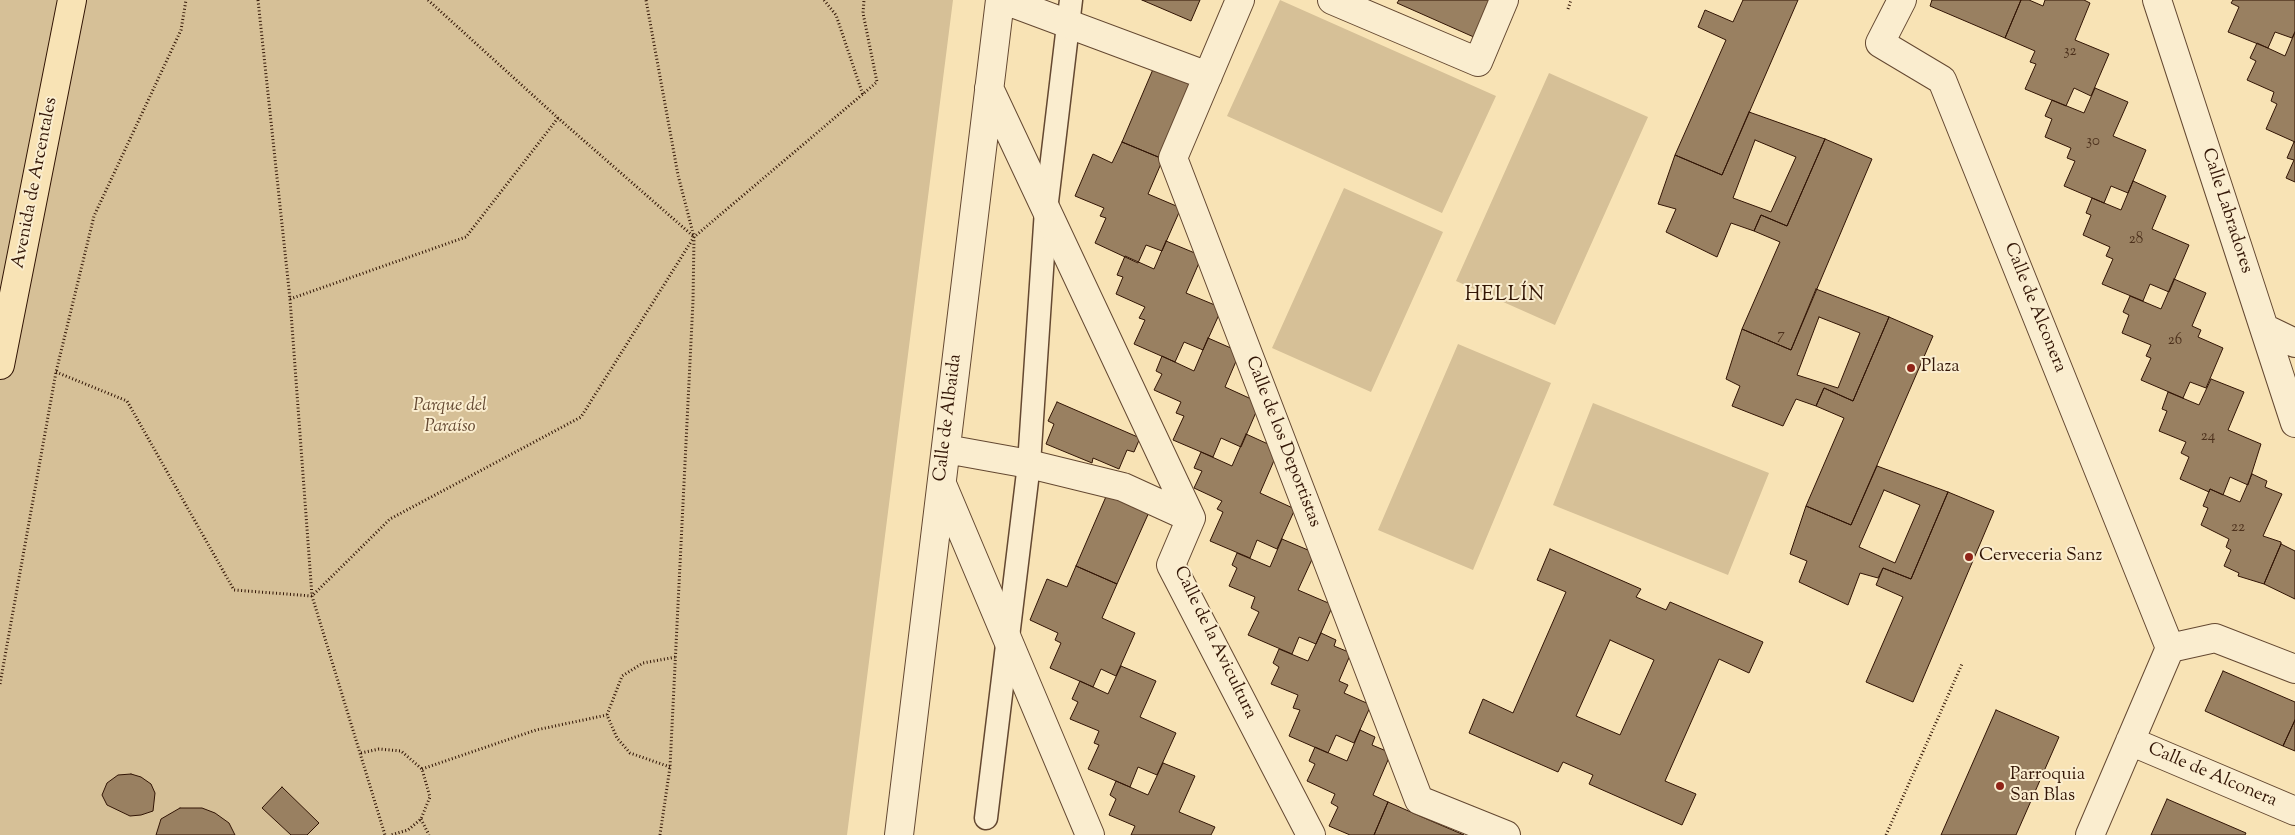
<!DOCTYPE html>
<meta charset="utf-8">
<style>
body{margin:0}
canvas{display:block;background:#f8e3b5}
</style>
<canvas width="2295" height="835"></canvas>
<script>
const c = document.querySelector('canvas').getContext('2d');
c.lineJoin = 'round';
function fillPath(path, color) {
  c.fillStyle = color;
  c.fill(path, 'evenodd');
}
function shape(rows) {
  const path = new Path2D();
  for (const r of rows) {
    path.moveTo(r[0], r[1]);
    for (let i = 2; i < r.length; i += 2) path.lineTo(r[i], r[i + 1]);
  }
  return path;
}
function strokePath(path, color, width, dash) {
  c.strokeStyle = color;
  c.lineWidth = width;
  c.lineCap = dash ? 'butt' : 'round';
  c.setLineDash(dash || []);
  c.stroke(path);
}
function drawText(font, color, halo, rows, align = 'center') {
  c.font = font + ' "Sorts Mill Goudy",serif';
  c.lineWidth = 4;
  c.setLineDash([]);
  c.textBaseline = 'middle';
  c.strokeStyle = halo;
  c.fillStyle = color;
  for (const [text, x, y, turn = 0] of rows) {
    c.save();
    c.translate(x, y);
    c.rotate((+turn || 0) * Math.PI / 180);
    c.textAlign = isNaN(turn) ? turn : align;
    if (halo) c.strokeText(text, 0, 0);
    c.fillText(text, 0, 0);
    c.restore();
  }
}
fillPath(shape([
 [0,0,953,0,847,835,0,835],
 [1280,0,1496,96,1442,213,1227,116],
 [1549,73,1648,117,1555,325,1456,281],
 [1344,188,1443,232,1371,392,1272,348],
 [1458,344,1551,383,1473,570,1378,530],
 [1593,403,1769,473,1728,575,1553,505]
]), '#d6c097');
const building = shape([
 [1142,0,1200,0,1191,21,1142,0],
 [1399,0,1494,0,1476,38,1397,3,1399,0],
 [1743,0,1798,0,1722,175,1675,155,1726,40,1698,27,1705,10,1733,22,1743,0],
 [1932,0,2021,0,2005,38,1930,6,1932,0],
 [2021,0,2029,0,2043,6,2045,0,2084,0,2090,3,2075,40,2109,54,2091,96,2074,88,2066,106,2025,89,2036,64,2030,62,2035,51,2005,38,2021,0],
 [2233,0,2295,0,2295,32,2292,38,2275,32,2268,48,2228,32,2239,7,2231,3,2233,0],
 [2295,32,2295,142,2266,129,2277,104,2271,101,2274,92,2247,80,2256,61,2250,58,2257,43,2285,56,2295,32],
 [1154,67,1195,85,1163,159,1122,142,1154,67],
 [2095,88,2128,102,2113,136,2146,150,2128,193,2111,186,2104,203,2064,186,2075,161,2067,158,2071,148,2045,137,2052,119,2045,116,2052,100,2084,113,2095,88],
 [1749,112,1825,139,1787,226,1761,215,1754,231,1731,223,1717,257,1666,232,1676,209,1658,204,1675,155,1722,175,1749,112],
 [1755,140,1796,157,1771,212,1733,198,1755,140],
 [1825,139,1872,159,1791,350,1742,329,1780,242,1754,231,1761,215,1787,226,1825,139],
 [1122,142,1163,159,1148,194,1181,208,1162,251,1146,245,1138,263,1095,243,1106,218,1100,216,1104,208,1075,196,1093,154,1112,163,1122,142],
 [2294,142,2295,142,2295,182,2286,178,2294,160,2287,158,2294,142],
 [2133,181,2166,196,2152,229,2189,245,2169,292,2150,284,2143,301,2102,284,2113,259,2106,256,2110,247,2083,235,2091,215,2086,213,2092,198,2121,210,2133,181],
 [1166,241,1202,256,1186,293,1222,308,1203,350,1184,342,1175,362,1134,344,1145,320,1139,318,1145,307,1116,294,1123,277,1117,275,1125,256,1154,269,1166,241],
 [2174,279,2206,293,2192,326,2201,330,2198,337,2223,348,2206,388,2190,382,2183,398,2141,380,2151,358,2146,356,2151,345,2122,333,2129,315,2123,312,2130,296,2161,309,2174,279],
 [1816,289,1889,317,1853,401,1824,388,1816,406,1796,399,1783,426,1732,406,1740,386,1726,379,1742,329,1791,350,1816,289],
 [1819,317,1860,333,1838,388,1797,375,1819,317],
 [1889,317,1933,336,1851,525,1806,506,1844,418,1816,406,1824,388,1853,401,1889,317],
 [1208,338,1240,352,1225,387,1260,403,1241,447,1221,438,1213,457,1173,440,1184,416,1176,413,1181,402,1154,390,1162,374,1156,371,1162,356,1194,371,1208,338],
 [2211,379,2244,392,2228,430,2261,444,2248,485,2230,477,2223,495,2210,489,2209,492,2180,479,2189,457,2181,453,2186,442,2159,431,2167,411,2162,409,2168,392,2199,405,2211,379],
 [1057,402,1140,438,1134,452,1127,450,1119,469,1093,458,1092,463,1046,444,1054,424,1048,421,1057,402],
 [1246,434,1279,449,1260,493,1295,509,1277,549,1257,540,1250,558,1210,541,1223,512,1217,509,1222,501,1194,488,1202,471,1194,468,1201,452,1232,466,1246,434],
 [1877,466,1948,492,1911,579,1883,568,1878,578,1860,573,1848,605,1799,582,1807,561,1790,554,1806,506,1851,525,1877,466],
 [1884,490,1920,505,1895,563,1859,547,1884,490],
 [2252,474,2267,481,2265,487,2282,494,2263,536,2281,542,2281,544,2264,584,2238,576,2239,573,2224,566,2231,550,2226,547,2229,539,2201,525,2208,508,2203,506,2210,489,2240,502,2252,474],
 [1108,492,1150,510,1117,584,1076,566,1108,492],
 [1948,492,1994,511,1913,702,1866,682,1903,597,1876,585,1883,568,1911,579,1948,492],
 [1282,539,1315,553,1298,590,1333,605,1316,644,1299,637,1292,654,1248,635,1259,612,1251,608,1255,597,1229,586,1237,568,1232,565,1237,553,1270,567,1282,539],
 [2281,544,2295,551,2295,599,2264,584,2281,544],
 [1550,549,1641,589,1636,597,1666,610,1670,602,1763,642,1749,673,1719,659,1665,781,1696,794,1682,825,1589,784,1593,775,1563,762,1558,772,1469,733,1483,699,1513,713,1566,592,1537,580,1550,549],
 [1610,640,1654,660,1620,735,1576,716,1610,640],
 [1076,566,1117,584,1102,618,1135,633,1116,676,1101,669,1093,687,1050,668,1061,643,1055,640,1058,633,1030,620,1047,579,1067,587,1076,566],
 [1321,633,1336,640,1334,646,1351,653,1339,681,1348,685,1344,693,1371,705,1354,743,1336,735,1328,753,1289,736,1300,710,1293,708,1298,695,1271,684,1279,667,1273,663,1279,649,1308,661,1321,633],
 [1121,666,1156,681,1140,717,1176,733,1157,775,1138,767,1130,787,1088,769,1099,745,1094,743,1099,731,1070,719,1078,702,1072,699,1080,681,1108,694,1121,666],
 [2223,671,2295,702,2295,720,2283,746,2205,711,2223,671],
 [1996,710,2059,737,2016,835,1941,835,1996,710],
 [2295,720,2295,751,2283,746,2295,720],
 [1360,730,1375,737,1372,745,1391,753,1373,795,1388,802,1374,835,1350,835,1329,826,1338,807,1331,803,1335,794,1307,781,1315,764,1309,761,1315,747,1347,761,1360,730],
 [1163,763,1195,776,1179,812,1215,827,1211,835,1131,835,1135,826,1109,815,1116,799,1110,795,1116,781,1148,795,1163,763],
 [131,774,141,777,151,784,155,793,153,811,141,815,130,816,107,805,102,795,107,783,118,775,131,774],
 [282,787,319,823,307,835,291,835,262,808,282,787],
 [2167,799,2246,833,2245,835,2151,835,2167,799],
 [1388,802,1429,820,1464,835,1374,835,1388,802],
 [180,808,202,808,215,813,229,823,235,835,156,835,161,819,180,808]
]);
fillPath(building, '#998061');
strokePath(building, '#321505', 1);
const lane = shape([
 [986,818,1029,464,1046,210,1071,0]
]);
const street = shape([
 [1004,0,1208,76],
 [1240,0,1173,158,1419,800,1506,835],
 [1332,0,1478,62,1504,0],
 [1902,0,1880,43,1942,80,2170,648,2090,835],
 [2157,0,2295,423],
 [989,88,1191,518],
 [2264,328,2295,343],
 [946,449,1029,464,1123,487,1191,518,1171,565,1311,835],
 [942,484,1090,835],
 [2170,648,2215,638,2295,669],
 [2130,741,2295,811],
 [899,835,1000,0]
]);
const primary = shape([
 [0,365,72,0]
]);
strokePath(lane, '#644831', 25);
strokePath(street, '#644831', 30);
strokePath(primary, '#321505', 30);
strokePath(shape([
 [258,0,290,299,312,596,385,835],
 [428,0,558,118,693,236],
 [824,0,836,15,863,95],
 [1568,9,1571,0],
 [290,299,466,237,558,118],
 [56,372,127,401,234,590,312,596,390,519,581,417,694,237,678,175,646,0],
 [0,684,56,372,94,216,181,30,186,0],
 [361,753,379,749,401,751,422,769,430,797,421,819,408,830,391,835],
 [670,767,630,753,617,738,607,715,622,676,643,663,676,657],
 [422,769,536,730,607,715],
 [421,819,429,835],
 [660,835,670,767,693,301,694,237,877,82,863,13,864,0],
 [1886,835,1962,664]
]), '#321505', 3, [1, 2.5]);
strokePath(lane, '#faedcf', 22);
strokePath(street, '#faedcf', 28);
strokePath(primary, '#f8e3b5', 28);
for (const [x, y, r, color] of [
 [1911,368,5,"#8f2418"],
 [1969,557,5,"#8f2418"],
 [2000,786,5,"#8f2418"]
]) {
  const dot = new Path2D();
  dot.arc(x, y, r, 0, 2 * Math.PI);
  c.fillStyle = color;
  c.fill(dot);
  strokePath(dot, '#faedcf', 2);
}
drawText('15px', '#4c301c', null, [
 ["32",2070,52],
 ["30",2093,142],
 ["28",2136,240],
 ["7",1781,336],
 ["26",2175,341],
 ["24",2208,437],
 ["22",2238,528]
]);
drawText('18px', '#321505', '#faedcf', [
 ["Avenida de Arcentales",36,183,-79],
 ["Calle Labradores",2226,211,72],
 ["Calle de Alconera",2034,308,68],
 ["Calle de Albaida",949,418,-83],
 ["Calle de los Deportistas",1282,442,69],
 ["Calle de la Avicultura",1214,643,64],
 ["Calle de Alconera",2212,776,23]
]);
drawText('18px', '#321505', '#faedcf', [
 ["Plaza",1921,368],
 ["Cerveceria Sanz",1979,557],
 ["Parroquia",2010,776],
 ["San Blas",2010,797]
], 'left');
drawText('italic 18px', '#634831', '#faedcf', [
 ["Parque del",450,407],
 ["Paraíso",450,428]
]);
c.letterSpacing = '1px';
drawText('20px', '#321505', '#faedcf', [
 ["HELLÍN",1505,297]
]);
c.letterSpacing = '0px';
</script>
